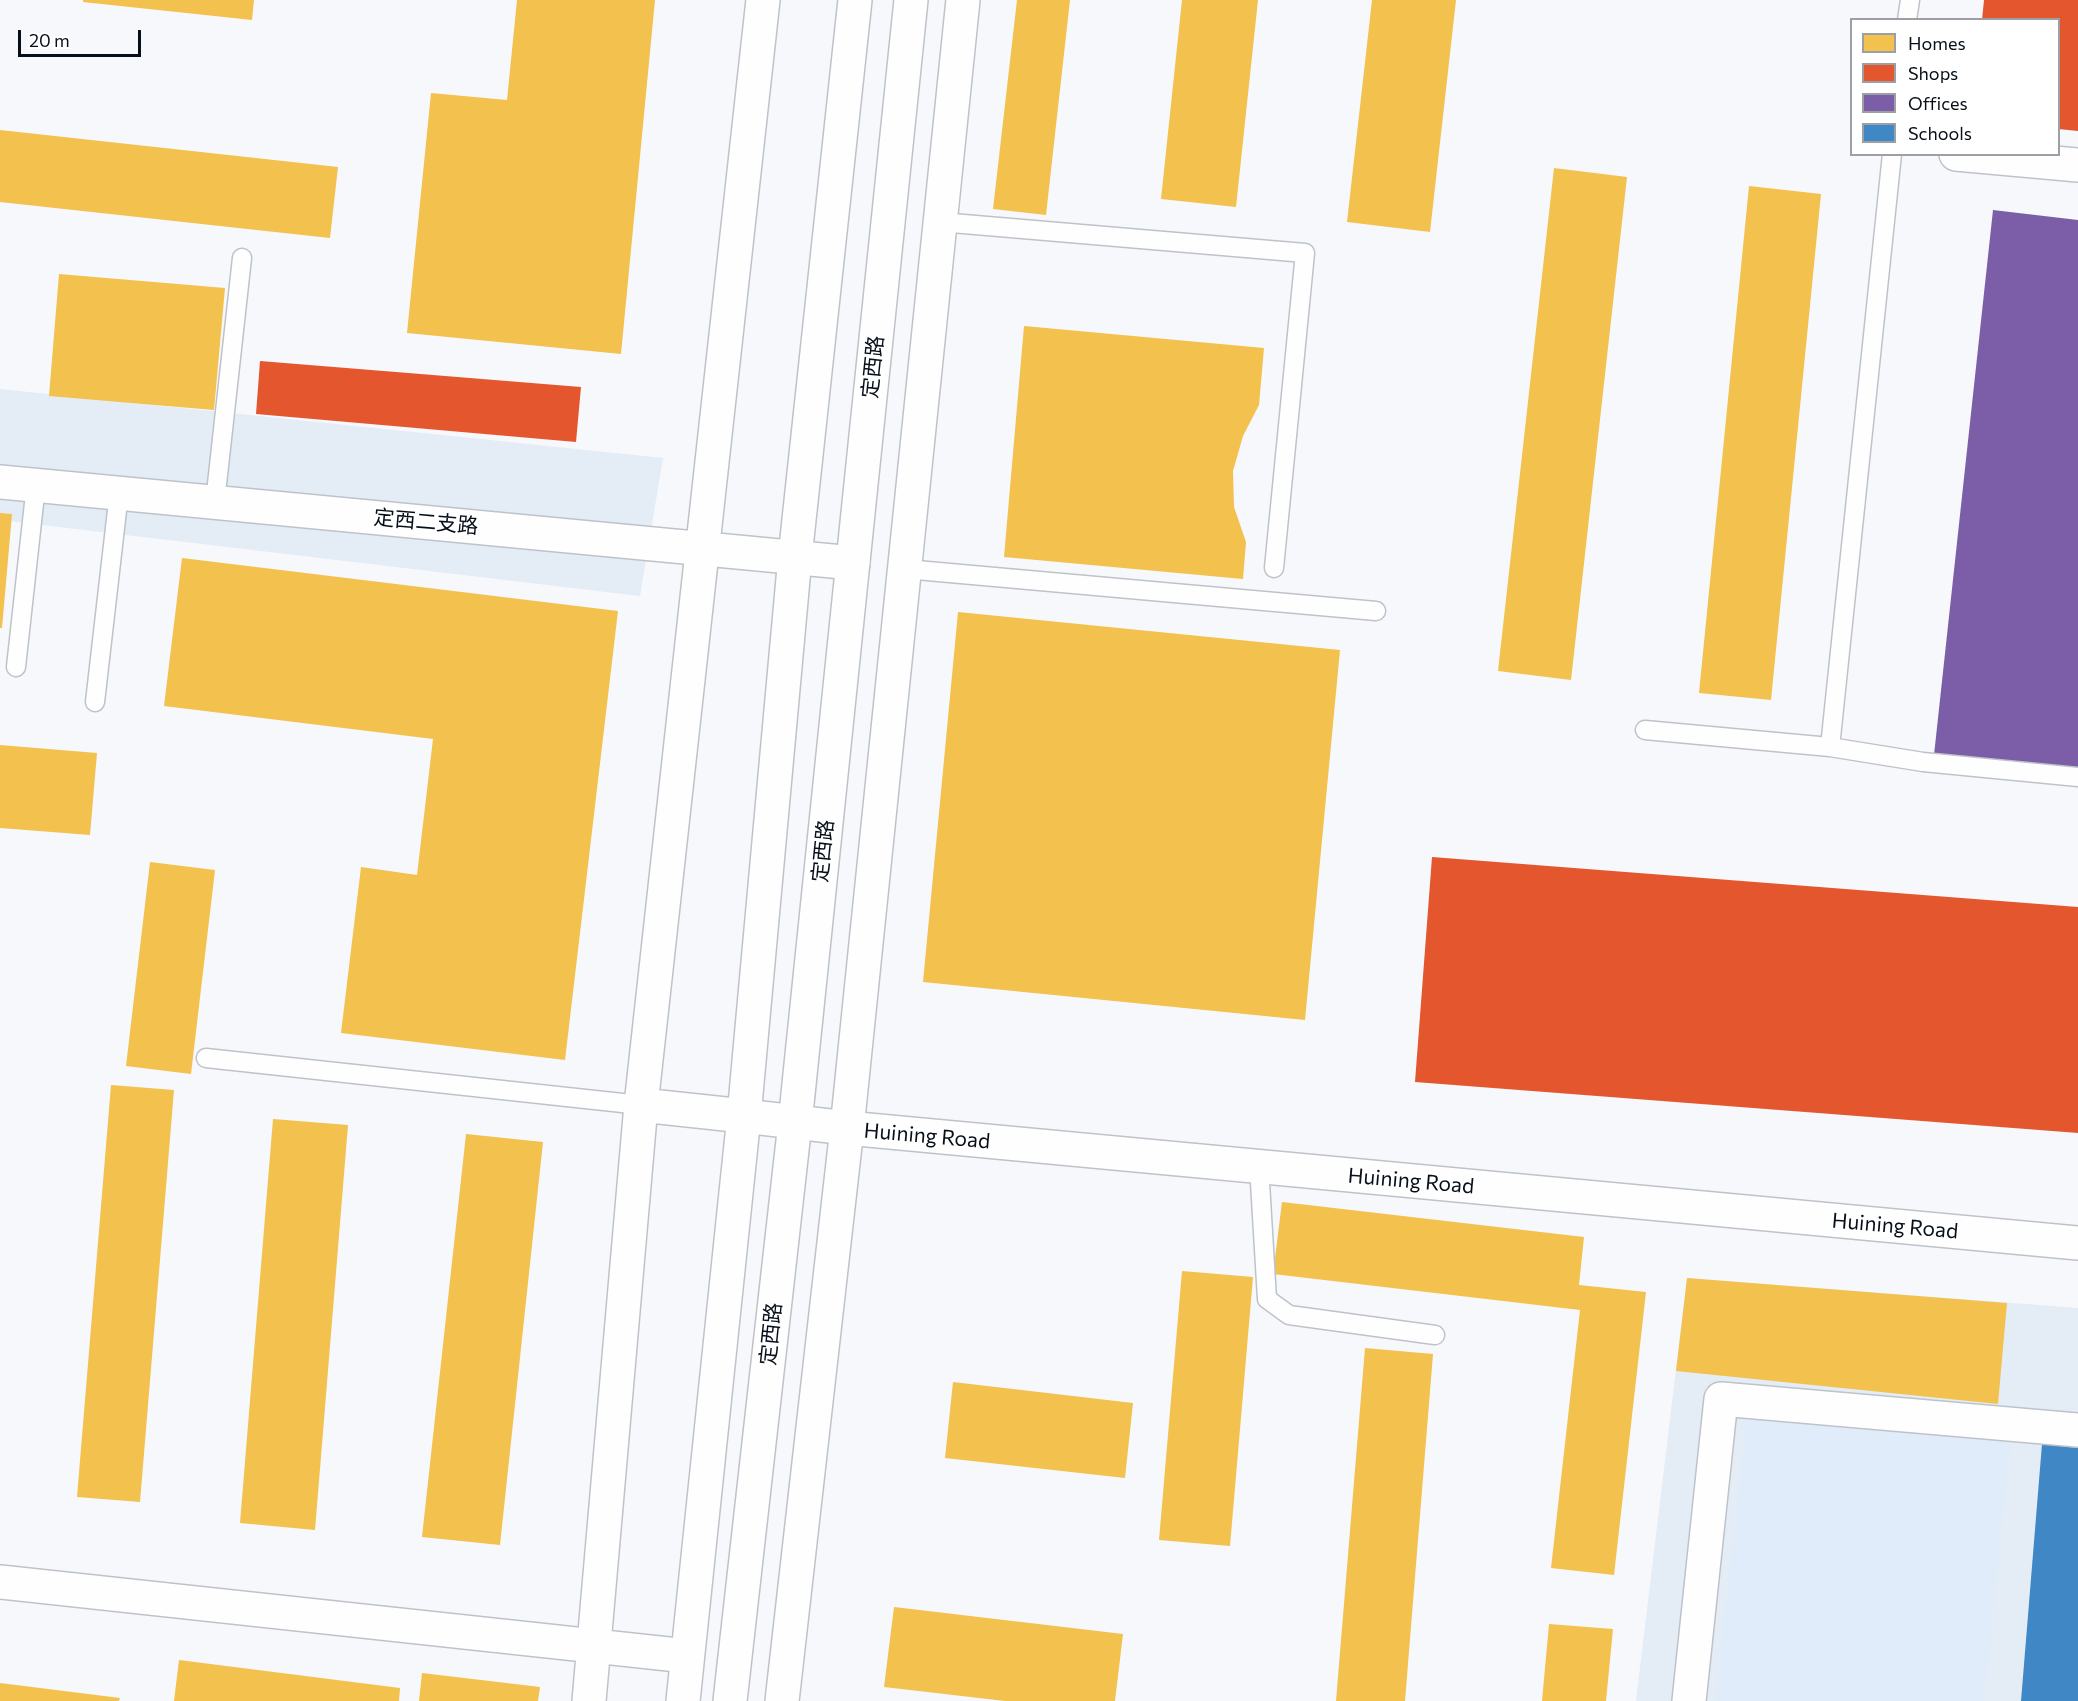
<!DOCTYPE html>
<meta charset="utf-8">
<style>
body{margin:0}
#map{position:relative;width:2078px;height:1701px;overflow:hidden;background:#f6f8fb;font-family:Commissioner,sans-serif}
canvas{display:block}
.legend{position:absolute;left:1850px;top:18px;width:210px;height:138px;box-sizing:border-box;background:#fff;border:2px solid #9c9fa3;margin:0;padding:8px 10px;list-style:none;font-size:18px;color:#07101a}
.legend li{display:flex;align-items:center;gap:12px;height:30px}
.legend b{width:30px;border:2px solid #9c9fa3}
.scale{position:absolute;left:18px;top:30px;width:123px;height:27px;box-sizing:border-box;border:3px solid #07101a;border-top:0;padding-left:8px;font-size:18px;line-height:21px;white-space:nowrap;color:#07101a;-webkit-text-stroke:4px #fff;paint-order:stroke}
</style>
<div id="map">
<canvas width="2078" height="1701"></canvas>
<ul class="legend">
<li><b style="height:16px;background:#f2c14e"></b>Homes</li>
<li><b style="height:16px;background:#e4572e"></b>Shops</li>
<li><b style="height:16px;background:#7b5ea7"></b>Offices</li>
<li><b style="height:16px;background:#3f88c5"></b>Schools</li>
</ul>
<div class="scale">20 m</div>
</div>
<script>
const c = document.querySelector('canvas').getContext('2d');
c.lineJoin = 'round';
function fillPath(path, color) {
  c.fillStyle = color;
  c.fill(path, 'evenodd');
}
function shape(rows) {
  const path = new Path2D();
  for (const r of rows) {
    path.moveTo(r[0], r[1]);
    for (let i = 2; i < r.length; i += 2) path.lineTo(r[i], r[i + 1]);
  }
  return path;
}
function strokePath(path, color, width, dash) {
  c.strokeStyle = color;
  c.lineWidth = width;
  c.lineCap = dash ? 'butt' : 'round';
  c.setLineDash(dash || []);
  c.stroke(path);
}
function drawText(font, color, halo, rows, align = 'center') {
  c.font = font + ' Commissioner,"Noto Sans SC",sans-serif';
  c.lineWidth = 6;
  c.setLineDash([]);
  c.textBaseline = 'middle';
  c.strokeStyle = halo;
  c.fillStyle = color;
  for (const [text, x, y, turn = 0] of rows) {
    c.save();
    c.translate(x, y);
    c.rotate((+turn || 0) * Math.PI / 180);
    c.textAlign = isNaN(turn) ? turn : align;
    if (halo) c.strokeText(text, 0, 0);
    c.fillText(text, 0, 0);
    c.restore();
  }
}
fillPath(shape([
 [0,389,663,458,640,596,0,520],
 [1687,1278,2078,1308,2078,1701,1636,1701]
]), '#e4ecf6');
fillPath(shape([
 [1747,1414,2011,1442,1984,1701,1715,1701]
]), '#e1ecfa');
fillPath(shape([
 [83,0,254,0,252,20,83,2],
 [517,0,655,0,621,354,407,333,431,93,507,100],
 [1017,0,1070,0,1046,215,993,209],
 [1182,0,1258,0,1236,207,1161,199],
 [1372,0,1456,0,1430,232,1347,222],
 [0,130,338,167,330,238,0,202],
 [1554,168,1627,177,1571,680,1498,671],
 [1749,186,1821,194,1771,700,1699,693],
 [59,274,225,288,214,410,49,396],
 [1024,326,1264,348,1259,405,1243,436,1233,471,1234,507,1246,542,1243,579,1004,557],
 [0,513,12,514,2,628,0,628],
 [182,558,618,611,565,1060,341,1033,361,867,417,875,433,739,164,706],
 [958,612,1340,650,1305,1020,923,982],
 [0,745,97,753,90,835,0,828],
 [150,862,215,870,191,1074,126,1066],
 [111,1085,174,1090,140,1502,77,1497],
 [273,1119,348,1125,315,1530,240,1523],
 [466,1134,543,1142,500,1545,422,1537],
 [1282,1202,1584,1237,1579,1285,1646,1292,1614,1575,1551,1568,1580,1310,1273,1274],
 [1182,1271,1253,1277,1230,1546,1159,1540],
 [1687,1278,2007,1303,1998,1404,1676,1371],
 [1365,1348,1433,1354,1405,1701,1336,1701],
 [953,1382,1133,1403,1125,1478,945,1458],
 [894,1607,1123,1634,1115,1701,1005,1701,884,1687],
 [1549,1624,1613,1629,1606,1701,1542,1701],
 [179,1660,400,1688,399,1701,174,1701],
 [422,1673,540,1687,538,1701,419,1701],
 [0,1683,120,1698,119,1701,0,1701]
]), '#f2c14e');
fillPath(shape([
 [1984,0,2078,0,2078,131,2058,129,2058,20,1982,20],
 [260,361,581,387,576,442,256,414],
 [1432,857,2078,907,2078,1133,1415,1082]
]), '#e4572e');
fillPath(shape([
 [1993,210,2078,220,2078,771,1934,755]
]), '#7b5ea7');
fillPath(shape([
 [2042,1444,2078,1448,2078,1701,2021,1701]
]), '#3f88c5');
const service = shape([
 [1907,20,1910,0],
 [1892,154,1830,747,1923,762,2078,777],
 [940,222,1305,253,1274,568],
 [215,502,242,258],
 [905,569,1376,611],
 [16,667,36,485],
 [95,702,119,493],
 [1645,730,1830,747],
 [206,1058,641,1105],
 [1259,1166,1267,1299,1289,1315,1435,1335]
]);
const minor = shape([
 [1956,154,2078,165],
 [0,482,853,563],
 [641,1105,744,1116],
 [0,1582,687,1656],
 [589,1701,641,1105,763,0],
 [782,1701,847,1128,963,0],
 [1689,1701,1721,1399,2078,1430]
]);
const tertiary = shape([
 [744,1116,847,1128,2078,1243]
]);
const secondary = shape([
 [683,1701,744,1116,795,557,855,0],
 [730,1701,795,1123,911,0]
]);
strokePath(service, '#bec3ca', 21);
strokePath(minor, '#bec3ca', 36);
strokePath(tertiary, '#bec3ca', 36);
strokePath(secondary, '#bec3ca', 36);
strokePath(service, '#fefefe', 18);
strokePath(minor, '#fefefe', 33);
strokePath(tertiary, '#fefefe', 33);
strokePath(secondary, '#fefefe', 33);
drawText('21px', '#07101a', '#fff', [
 ["定西路",873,367,-84],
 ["定西二支路",426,522,5],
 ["定西路",823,851,-84],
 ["Huining Road",927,1136,5],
 ["Huining Road",1411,1181,5],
 ["Huining Road",1895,1226,5],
 ["定西路",771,1334,-84]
]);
</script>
